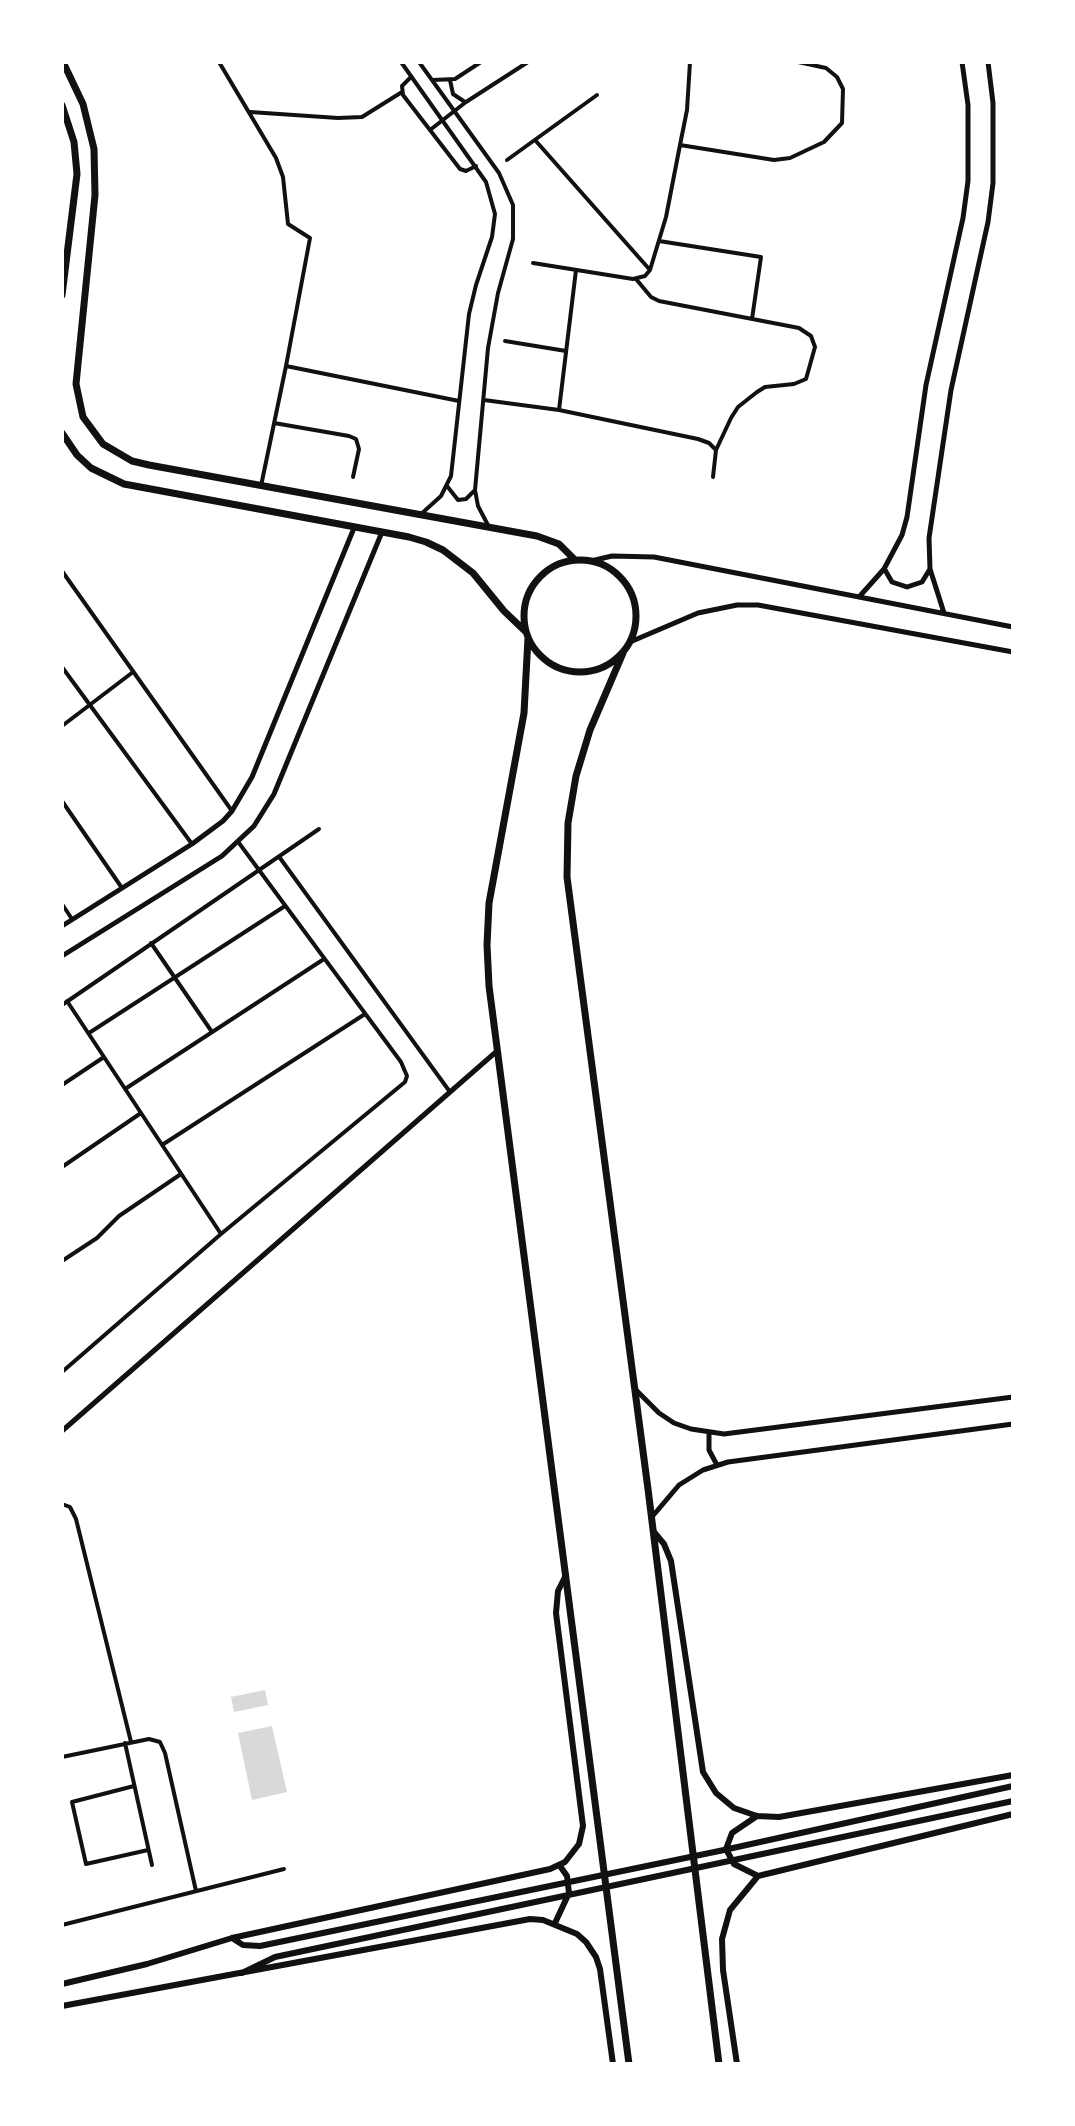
<!DOCTYPE html>
<style>
body{margin:0}
#map{position:relative;width:1075px;height:2126px;overflow:hidden;background:#fff;font-family:Poppins,sans-serif}
canvas{display:block}
.frame{position:absolute;inset:0;border:64px solid #fff;pointer-events:none}
</style>
<div id="map">
<canvas width="1075" height="2126"></canvas>
<div class="frame"></div>
</div>
<script>
const c = document.querySelector('canvas').getContext('2d');
c.lineJoin = 'round';
function fillPath(path, color) {
  c.fillStyle = color;
  c.fill(path, 'evenodd');
}
function shape(rows) {
  const path = new Path2D();
  for (const r of rows) {
    if (r.length === 3) {
      path.moveTo(r[0] + r[2], r[1]);
      path.arc(r[0], r[1], r[2], 0, 2 * Math.PI);
      continue;
    }
    path.moveTo(r[0], r[1]);
    for (let i = 2; i < r.length; i += 2) path.lineTo(r[i], r[i + 1]);
  }
  return path;
}
function strokePath(path, color, width, dash) {
  c.strokeStyle = color;
  c.lineWidth = width;
  c.lineCap = dash ? 'butt' : 'round';
  c.setLineDash(dash || []);
  c.stroke(path);
}
fillPath(shape([
 [265,1690,268,1705,234,1712,231,1697],
 [272,1726,287,1792,252,1800,238,1733]
]), '#d9d9d9');
strokePath(shape([
 [219,62,276,158,283,177,288,224,310,238,286,366],
 [401,62,486,182,495,214,492,237,476,285,469,314,451,476,441,496,420,515],
 [419,62,499,173,513,205,513,239,498,293,488,348,475,490,478,506,489,527],
 [411,77,402,86,403,95,460,169,466,171,476,166],
 [433,80,455,79,481,62],
 [450,80,453,94,465,102],
 [250,112,338,118,362,117,402,92],
 [430,130,466,102,528,62],
 [535,140,650,270],
 [680,145,774,160,790,158,824,142,842,123,843,89,837,77,826,68,798,62],
 [507,160,597,95],
 [659,241,761,257,752,319],
 [533,263,633,279,645,276,650,270,666,217,680,145,687,110,690,62],
 [636,279,651,297,659,301,799,328,811,336,815,347,806,379,794,384,765,387,757,392,738,407,731,418,716,450],
 [505,341,566,351],
 [484,400,559,410,698,439,709,443,716,450,713,477],
 [559,410,576,270],
 [274,423,349,436,356,439,359,449,353,477],
 [261,486,286,366,459,401],
 [447,486,458,500,466,499,474,491],
 [62,571,232,811],
 [62,667,192,844],
 [62,726,133,672],
 [62,801,122,888],
 [280,858,450,1092],
 [62,904,72,919],
 [151,943,212,1032],
 [67,1001,221,1234],
 [62,1005,319,829],
 [89,1033,285,906],
 [62,1085,104,1057],
 [125,1089,324,959],
 [162,1145,365,1014],
 [62,1167,141,1113],
 [62,1261,97,1238,119,1216,181,1174],
 [62,1372,221,1234,405,1082,407,1076,401,1062,239,843],
 [62,1504,70,1507,76,1519,131,1742],
 [125,1743,152,1865],
 [62,1757,149,1739,160,1742,165,1753,196,1891],
 [134,1786,72,1802,86,1864,148,1850],
 [62,1925,284,1869]
]), '#111', 4);
strokePath(shape([
 [591,561,612,556,654,557,1013,627],
 [885,570,892,582,907,587,922,582,930,569],
 [859,597,884,569,902,535,907,517,926,385,963,218,968,181,968,105,962,62],
 [944,613,930,569,929,538,951,390,988,222,993,183,993,103,988,62],
 [630,642,698,613,737,605,758,605,1013,652],
 [62,926,192,844,223,821,232,811,252,777,354,528],
 [62,956,222,856,254,826,274,794,382,532],
 [635,1389,659,1413,674,1423,691,1429,724,1434,1013,1397],
 [62,1431,497,1051],
 [709,1433,709,1450,717,1465],
 [651,1518,679,1485,703,1470,728,1462,1013,1424]
]), '#111', 5);
strokePath(shape([
 [654,1532,664,1544,671,1561,703,1772,716,1793,734,1808,757,1816,779,1817,1013,1775],
 [757,1816,732,1833,726,1849,734,1864,758,1876],
 [758,1876,1013,1814],
 [555,1923,569,1893,567,1876,560,1866],
 [232,1938,243,1945,260,1946,724,1850,1013,1786],
 [242,1973,275,1957,1013,1801],
 [62,1984,147,1964,232,1938,550,1869,565,1862,579,1844,583,1826,556,1613,558,1591,566,1575],
 [62,2006,530,1919,543,1920,577,1934,586,1942,596,1957,600,1969,613,2064],
 [737,2064,723,1970,722,1939,730,1910,758,1876]
]), '#111', 6);
strokePath(shape([
 [63,62,83,104,94,149,95,195,76,384,83,417,103,444,132,461,149,465,537,536,559,544,575,560],
 [62,105,74,142,77,174,62,295],
 [62,433,77,455,91,468,124,484,409,537,426,542,443,550,473,573,504,611,526,632],
 [580,616,56],
 [528,638,524,713,489,903,487,945,489,986,629,2064],
 [623,653,590,730,576,776,568,823,567,877,648,1489,719,2064]
]), '#111', 7);
</script>
